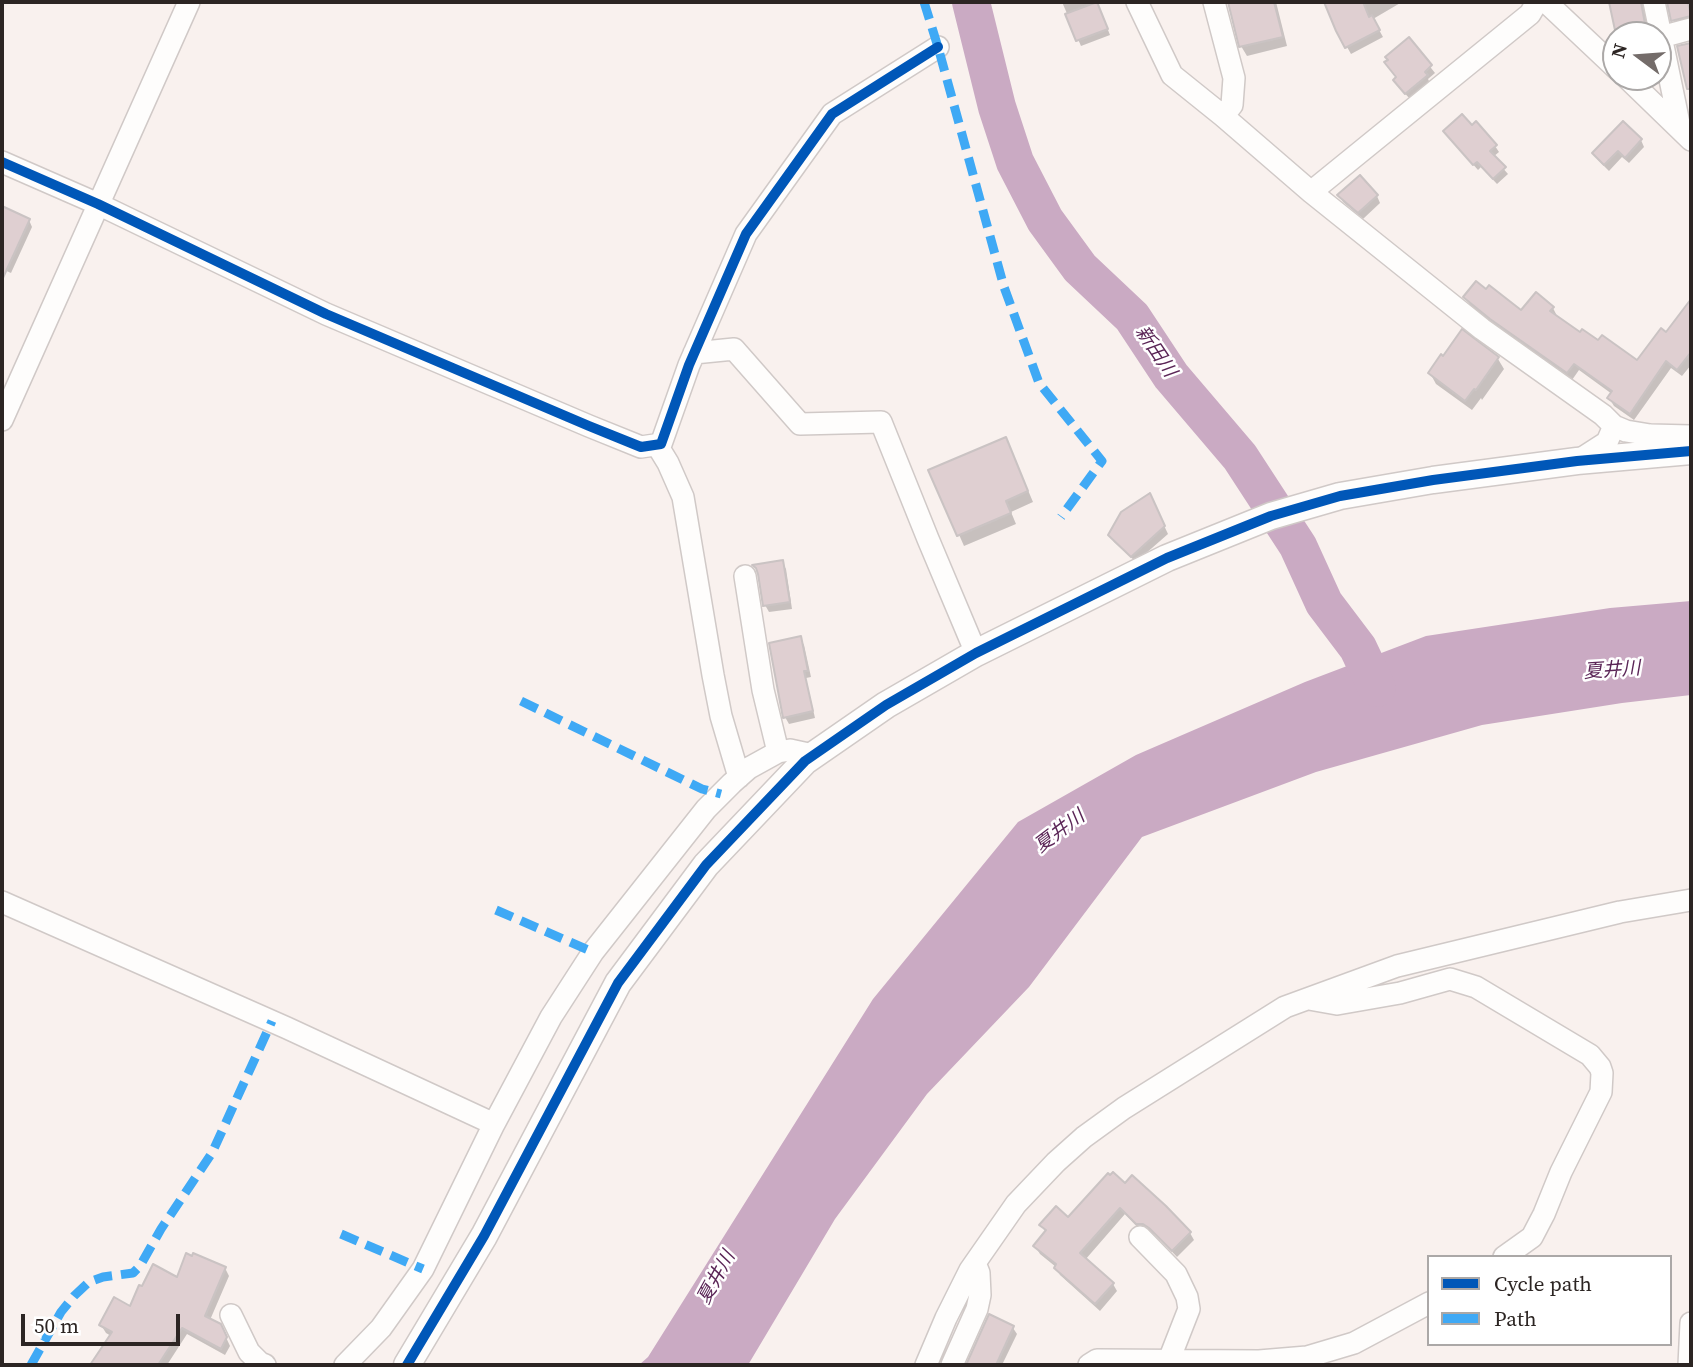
<!DOCTYPE html>
<meta charset="utf-8">
<style>
body{margin:0}
#map{position:relative;width:1693px;height:1367px;overflow:hidden;background:#f9f1ee;font-family:"Source Serif 4",serif}
canvas{display:block}
.frame{position:absolute;inset:0;border:4px solid #2c2523;pointer-events:none}
.legend{position:absolute;left:1427px;top:1255px;width:245px;height:91px;box-sizing:border-box;background:#fff;border:2px solid #aba8a7;margin:0;padding:9px 12px;list-style:none;font-size:21px;color:#2c2523}
.legend li{display:flex;align-items:center;gap:14px;height:35px}
.legend b{width:35px;border:2px solid #aba8a7}
.north{position:absolute;left:1602px;top:21px;width:70px;height:70px;box-sizing:border-box;background:#fff;border:2px solid #aba8a7;border-radius:50%;rotate:286deg;font-size:19px;font-weight:700;line-height:28px;text-align:center;color:#2c2523}
.north::after{content:'';display:block;margin:auto;width:24px;height:32px;background:#746c6a;clip-path:polygon(50% 0,100% 100%,50% 72%,0 100%)}
.scale{position:absolute;left:21px;top:1314px;width:159px;height:32px;box-sizing:border-box;border:4px solid #2c2523;border-top:0;padding-left:9px;font-size:21px;line-height:24px;white-space:nowrap;color:#2c2523;-webkit-text-stroke:5px #fff;paint-order:stroke}
</style>
<div id="map">
<canvas width="1693" height="1367"></canvas>
<div class="frame"></div>
<ul class="legend">
<li><b style="height:9px;background:#0057b8"></b>Cycle path</li>
<li><b style="height:9px;background:#3fa9f5"></b>Path</li>
</ul>
<div class="north">N</div>
<div class="scale">50 m</div>
</div>
<script>
const c = document.querySelector('canvas').getContext('2d');
c.lineJoin = 'round';
function fillPath(path, color) {
  c.fillStyle = color;
  c.fill(path, 'evenodd');
}
function shape(rows) {
  const path = new Path2D();
  for (const r of rows) {
    path.moveTo(r[0], r[1]);
    for (let i = 2; i < r.length; i += 2) path.lineTo(r[i], r[i + 1]);
  }
  return path;
}
function strokePath(path, color, width, dash) {
  c.strokeStyle = color;
  c.lineWidth = width;
  c.lineCap = dash ? 'butt' : 'round';
  c.setLineDash(dash || []);
  c.stroke(path);
}
function drawText(font, color, halo, rows, align = 'center') {
  c.font = font + ' "Source Serif 4","Noto Sans JP",serif';
  c.lineWidth = 5;
  c.setLineDash([]);
  c.textBaseline = 'middle';
  c.strokeStyle = halo;
  c.fillStyle = color;
  for (const [text, x, y, turn = 0] of rows) {
    c.save();
    c.translate(x, y);
    c.rotate((+turn || 0) * Math.PI / 180);
    c.textAlign = isNaN(turn) ? turn : align;
    if (halo) c.strokeText(text, 0, 0);
    c.fillText(text, 0, 0);
    c.restore();
  }
}
fillPath(shape([
 [1691,601,1691,695,1622,703,1482,725,1316,772,1142,837,1029,987,927,1094,835,1219,748,1365,639,1365,648,1357,873,999,1018,822,1136,755,1305,682,1426,636,1610,608]
]), '#caaac3');
fillPath(shape([
 [1062,2,1097,2,1110,35,1081,46],
 [1229,2,1276,2,1287,46,1247,56,1241,46],
 [1326,2,1402,2,1373,19,1383,37,1351,54,1338,31],
 [1611,2,1649,2,1646,7,1645,14,1649,35,1618,35],
 [1668,2,1691,2,1691,25,1678,29,1673,20],
 [1409,40,1435,73,1428,79,1430,83,1410,99,1399,87,1397,79,1386,63],
 [1449,137,1495,146,1499,152,1493,157,1508,174,1497,184,1481,167,1478,170],
 [1641,140,1644,147,1629,163,1622,157,1609,171,1598,160,1594,154],
 [1340,196,1377,196,1380,203,1363,219,1343,202],
 [2,208,29,220,32,227,11,273,2,269],
 [1465,297,1521,313,1553,308,1557,316,1556,317,1581,334,1638,362,1667,334,1691,308,1691,365,1682,376,1671,368,1634,420,1614,406,1609,398,1612,394,1579,370,1572,380,1496,326,1470,305],
 [1462,332,1498,359,1504,369,1482,400,1481,398,1472,410,1436,384,1430,373,1443,358],
 [1011,450,1033,502,1011,512,1016,524,964,546,931,471],
 [1153,502,1168,534,1136,562,1114,542,1110,535],
 [782,562,786,569,792,609,769,612,765,605,760,575,754,566],
 [800,638,804,645,811,677,806,678,815,718,789,724,785,717],
 [1108,1175,1190,1233,1194,1240,1177,1257,1156,1235,1148,1231,1142,1232,1125,1214,1085,1260,1113,1284,1117,1291,1100,1311,1060,1275,1056,1267,1040,1254,1035,1246,1046,1233,1041,1225,1069,1219],
 [193,1258,225,1268,229,1276,210,1320,224,1333,230,1346,225,1355,187,1334,167,1365,92,1365,111,1336,106,1333,101,1325,178,1279],
 [990,1316,1013,1328,1017,1334,1002,1365,968,1365]
]), '#0003');
strokePath(shape([
 [971,2,997,107,1015,162,1045,220,1080,268,1132,317,1171,376,1240,457,1298,546,1324,603,1358,648,1377,688]
]), '#caaac3', 38);
const building = shape([
 [1097,2,1108,29,1076,41,1065,14,1097,2],
 [1228,2,1274,2,1283,37,1239,47,1228,2],
 [1324,2,1363,2,1369,17,1372,15,1380,30,1345,48,1336,31,1324,2],
 [1609,2,1641,2,1647,35,1616,35,1609,2],
 [1667,2,1688,2,1691,16,1671,21,1667,2],
 [1409,37,1432,65,1425,72,1428,75,1405,94,1393,80,1396,77,1384,62,1388,60,1385,57,1409,37],
 [1691,43,1691,89,1687,89,1677,46,1691,43],
 [1462,114,1472,125,1476,121,1497,145,1490,151,1506,167,1493,179,1477,162,1473,165,1443,131,1462,114],
 [1623,121,1642,139,1625,158,1618,151,1604,165,1592,153,1623,121],
 [1360,175,1378,195,1358,213,1337,195,1360,175],
 [2,206,30,219,2,280,2,206],
 [1476,281,1486,289,1489,285,1521,310,1536,292,1554,307,1550,311,1580,332,1582,329,1598,340,1602,335,1637,360,1661,328,1666,332,1691,299,1691,352,1677,370,1666,361,1630,414,1607,398,1612,391,1574,364,1567,373,1490,319,1463,297,1476,281],
 [1462,329,1499,357,1476,390,1474,389,1465,401,1428,373,1441,354,1443,356,1462,329],
 [1006,437,1028,491,1006,501,1011,513,957,536,928,470,1006,437],
 [1150,493,1165,526,1131,557,1108,535,1121,512,1150,493],
 [783,560,790,602,763,606,758,574,756,568,752,565,783,560],
 [801,636,808,671,804,671,813,711,783,718,769,643,801,636],
 [1113,1172,1125,1183,1132,1175,1166,1206,1191,1232,1172,1251,1149,1228,1143,1224,1136,1224,1120,1208,1080,1253,1114,1283,1095,1304,1054,1268,1056,1264,1033,1246,1046,1230,1039,1225,1056,1206,1068,1217,1108,1173,1110,1175,1113,1172],
 [186,1253,192,1256,193,1253,226,1267,205,1316,221,1324,227,1337,221,1349,182,1328,158,1365,90,1365,112,1332,99,1325,114,1297,130,1306,139,1285,142,1286,153,1264,177,1277,186,1253],
 [989,1314,1014,1326,996,1365,966,1365,989,1314]
]);
fillPath(building, '#dfcfd1');
strokePath(building, '#cac3c3', 2);
const minor = shape([
 [1137,2,1172,75,1223,116,1311,192,1482,329,1603,415,1614,426,1607,442,1579,460],
 [1214,2,1234,78,1232,105,1223,116],
 [1546,2,1616,68],
 [1654,2,1680,128],
 [1661,37,1691,29],
 [1626,77,1691,140],
 [2,162,98,204,326,314,589,426,641,447,661,444,689,365,746,234,832,114,938,47],
 [1311,192,1530,14,1537,2],
 [694,353,734,349,800,424,881,422,928,539,976,653],
 [2,420,189,2],
 [1614,426,1626,431,1650,435,1691,436],
 [657,445,668,463,683,497,713,675,721,716,739,777],
 [745,576,763,690,778,752],
 [2,902,287,1028,494,1124,423,1269,381,1328,345,1365],
 [1309,999,1337,1004,1400,993,1450,979,1476,987,1590,1055,1600,1067,1602,1073,1601,1092,1561,1172,1544,1214,1532,1237,1504,1257],
 [494,1124,551,1017,593,952,706,809,732,783,749,768,778,752,790,750,813,755],
 [1140,1237,1176,1274,1187,1297,1189,1309,1169,1360],
 [231,1315,249,1352,260,1363,265,1365],
 [926,1365,946,1318,970,1270,1016,1204,1056,1162,1084,1137,1124,1108,1285,1007,1397,966,1620,912,1691,900],
 [952,1365,977,1309,980,1295,979,1273,975,1263],
 [1089,1365,1097,1360,1259,1361,1307,1357,1354,1343,1429,1303],
 [1689,1365,1691,1323]
]);
const tertiary = shape([
 [407,1365,484,1236,618,983,706,865,805,761,886,705,976,653,1167,558,1271,516,1340,496,1433,480,1577,461,1691,451]
]);
strokePath(minor, '#d0c9c7', 24);
strokePath(tertiary, '#d0c9c7', 29);
strokePath(minor, '#fefdfc', 21);
strokePath(tertiary, '#fefdfc', 26);
strokePath(shape([
 [924,2,938,47,1004,287,1039,383,1102,461,1061,517],
 [521,701,702,789,721,794],
 [496,910,593,952],
 [341,1234,423,1269],
 [31,1365,61,1312,74,1296,89,1282,103,1277,133,1273,140,1266,161,1229,212,1153,272,1021]
]), '#3fa9f5', 9, [18, 9]);
strokePath(shape([
 [2,162,98,204,326,314,589,426,641,447,661,444,689,365,746,234,832,114,938,47],
 [407,1365,484,1236,618,983,706,865,805,761,886,705,976,653,1167,558,1271,516,1340,496,1433,480,1577,461,1691,451]
]), '#0057b8', 10);
drawText('italic 19px', '#5b2657', '#fff', [
 ["新田川",1155,352,56],
 ["夏井川",1612,671,-4],
 ["夏井川",1060,832,-37],
 ["夏井川",717,1278,-61]
]);
</script>
